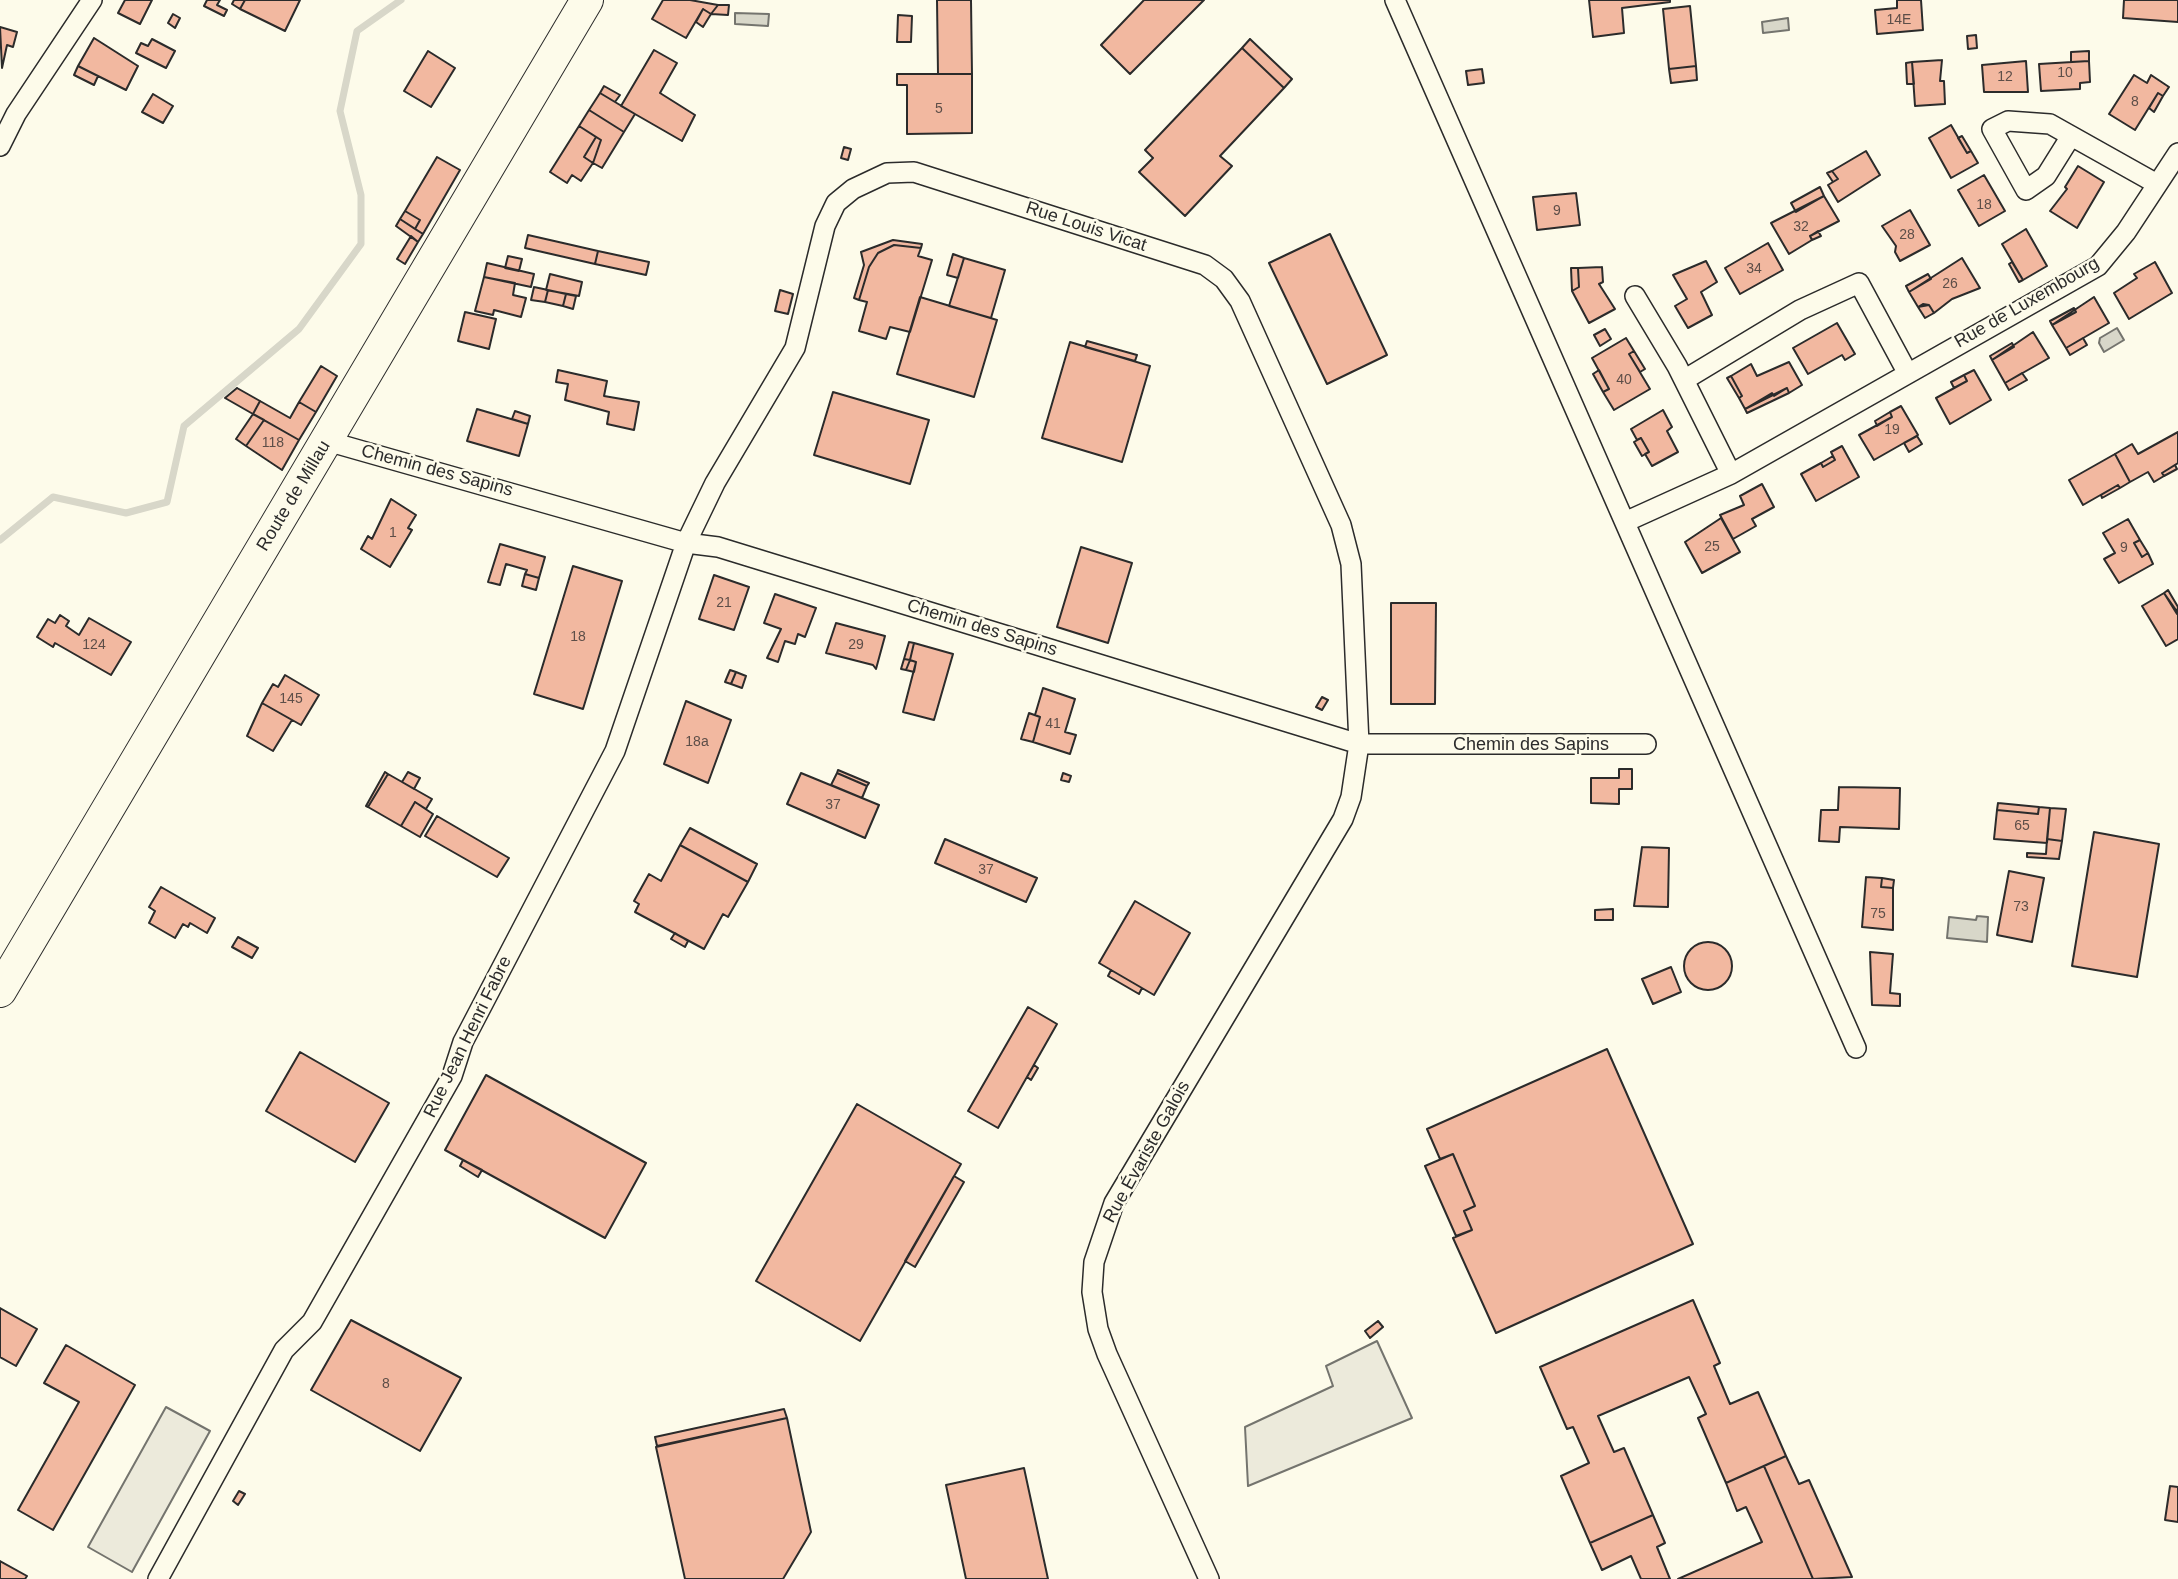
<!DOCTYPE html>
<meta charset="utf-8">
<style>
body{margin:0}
canvas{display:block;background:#fdfbea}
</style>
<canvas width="2178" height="1579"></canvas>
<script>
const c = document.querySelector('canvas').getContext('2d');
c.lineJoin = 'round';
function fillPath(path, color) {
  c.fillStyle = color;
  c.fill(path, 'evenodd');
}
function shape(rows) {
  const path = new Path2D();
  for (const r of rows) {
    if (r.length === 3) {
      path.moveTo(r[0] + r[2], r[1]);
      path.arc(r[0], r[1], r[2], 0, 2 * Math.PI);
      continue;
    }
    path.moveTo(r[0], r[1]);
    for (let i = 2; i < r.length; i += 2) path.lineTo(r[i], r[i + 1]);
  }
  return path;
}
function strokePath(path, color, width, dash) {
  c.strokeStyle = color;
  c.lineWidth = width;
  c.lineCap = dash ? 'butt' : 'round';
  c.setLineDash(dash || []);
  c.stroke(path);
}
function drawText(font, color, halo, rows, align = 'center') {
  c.font = font + ' Helvetica,sans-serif';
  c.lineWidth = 5;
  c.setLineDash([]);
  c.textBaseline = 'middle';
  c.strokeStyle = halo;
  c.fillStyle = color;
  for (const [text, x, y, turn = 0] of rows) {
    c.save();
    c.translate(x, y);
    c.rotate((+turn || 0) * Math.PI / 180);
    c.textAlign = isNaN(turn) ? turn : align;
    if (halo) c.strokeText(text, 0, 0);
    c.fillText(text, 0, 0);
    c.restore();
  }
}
const parking = shape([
 [1377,1341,1412,1418,1248,1486,1245,1427,1333,1386,1326,1366,1377,1341],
 [166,1407,210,1431,132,1572,88,1547,166,1407]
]);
fillPath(parking, '#eceadb');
strokePath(parking, '#74746e', 2);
const water = shape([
 [735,13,769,14,768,26,735,24,735,13],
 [1788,18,1789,30,1763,33,1762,22,1788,18],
 [2117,328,2124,340,2104,352,2099,343,2100,338,2117,328],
 [1977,916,1988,917,1987,942,1947,938,1949,917,1976,920,1977,916]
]);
fillPath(water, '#d8d7c9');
strokePath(water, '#74746e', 2);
strokePath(shape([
 [0,540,53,497,126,513,167,502,184,426,299,329,361,244,361,195,340,111,357,31,401,0]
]), '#d8d7c9', 7);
const building = shape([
 [125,0,152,0,140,24,118,13,125,0],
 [207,0,220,0,217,5,227,10,224,16,204,6,207,0],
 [234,0,245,0,240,9,232,4,234,0],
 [245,0,300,0,285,31,240,9,245,0],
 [663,0,690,0,718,5,711,14,703,9,686,38,652,19,663,0],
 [937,0,971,0,972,74,938,74,937,0],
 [1144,0,1204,0,1130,74,1101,45,1144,0],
 [1589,0,1670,0,1670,2,1622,8,1624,33,1593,37,1589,0],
 [1897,0,1921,0,1923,30,1877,34,1875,10,1897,8,1897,0],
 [2124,0,2178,0,2178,22,2123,18,2124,0],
 [718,5,729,5,728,15,711,14,718,5],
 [1690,6,1696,66,1669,69,1663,9,1690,6],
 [703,9,711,14,703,27,696,22,703,9],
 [173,14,180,18,175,28,168,23,173,14],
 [898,15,912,16,911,42,897,42,898,15],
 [0,27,17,32,13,47,7,45,2,68,0,27],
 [1976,35,1977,48,1968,49,1967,36,1976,35],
 [94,38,138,66,126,90,78,66,94,38],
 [152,39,175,51,166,68,136,53,141,43,148,46,152,39],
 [1250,39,1292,79,1284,88,1242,48,1250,39],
 [1242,48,1284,88,1220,156,1232,166,1185,216,1139,172,1153,158,1145,150,1242,48],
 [654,50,677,63,660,93,695,115,682,141,621,106,654,50],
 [428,51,455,68,431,107,404,91,428,51],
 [2089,51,2089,61,2071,62,2071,52,2089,51],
 [1942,60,1940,81,1944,81,1945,104,1915,106,1912,62,1942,60],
 [2026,61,2028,92,1984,92,1982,65,2026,61],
 [2089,61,2090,82,2080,83,2080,89,2041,91,2039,64,2089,61],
 [1912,62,1914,84,1907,84,1906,63,1912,62],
 [78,66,98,76,94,85,74,75,78,66],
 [1696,66,1697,80,1671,83,1669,69,1696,66],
 [1482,69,1484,83,1468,85,1466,71,1482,69],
 [897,74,972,74,972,133,907,134,907,85,897,85,897,74],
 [2134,75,2147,83,2151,75,2169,87,2163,96,2158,93,2135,130,2109,114,2134,75],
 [604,86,620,95,615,102,600,93,604,86],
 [600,93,635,114,624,132,589,110,600,93],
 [2158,93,2163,96,2154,112,2149,108,2158,93],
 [153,94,173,106,163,123,142,112,153,94],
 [589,110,624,132,602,168,593,163,601,140,579,126,589,110],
 [1951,125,1967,153,1971,151,1978,163,1951,178,1929,138,1951,125],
 [579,126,596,137,584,157,593,163,581,181,572,175,567,183,550,172,579,126],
 [1962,136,1971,151,1967,153,1958,138,1962,136],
 [596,137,601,140,593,163,584,157,596,137],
 [844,147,851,149,848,160,841,158,844,147],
 [1866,151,1880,175,1838,202,1828,185,1838,179,1832,171,1866,151],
 [437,157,460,170,423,234,415,229,420,220,405,211,437,157],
 [2078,166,2104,182,2077,228,2050,211,2067,189,2065,187,2078,166],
 [1832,171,1838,179,1833,182,1827,173,1832,171],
 [1984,175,2005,211,1979,226,1958,190,1984,175],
 [1820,187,1824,196,1796,212,1791,203,1820,187],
 [1576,193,1580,225,1537,230,1533,197,1576,193],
 [1824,196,1839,221,1810,236,1812,240,1789,254,1771,223,1824,196],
 [1910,210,1930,245,1900,261,1895,252,1896,246,1882,226,1910,210],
 [405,211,420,220,415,229,400,219,405,211],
 [400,219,423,234,418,242,396,226,400,219],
 [2026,229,2047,266,2023,280,2002,244,2026,229],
 [1818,231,1821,236,1812,240,1810,236,1818,231],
 [1330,234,1387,355,1327,384,1269,263,1330,234],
 [528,235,598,251,595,264,525,248,528,235],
 [411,236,418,242,405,264,397,259,411,236],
 [893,240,922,244,921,248,894,245,878,253,869,267,859,300,854,298,864,265,861,252,893,240],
 [1768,243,1783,270,1740,294,1725,268,1768,243],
 [894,245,921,248,918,256,932,260,910,332,890,327,886,339,859,331,867,302,859,300,869,267,878,253,894,245],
 [598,251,649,262,646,275,595,264,598,251],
 [953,254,964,258,958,278,947,275,953,254],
 [508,256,522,259,519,271,505,268,508,256],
 [964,258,1005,270,991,318,949,306,964,258],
 [1962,258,1980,288,1952,299,1934,313,1929,305,1918,307,1909,292,1962,258],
 [1706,261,1717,282,1701,292,1712,315,1688,328,1675,306,1687,299,1673,275,1706,261],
 [2012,262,2023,280,2019,282,2009,264,2012,262],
 [2155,262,2172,293,2129,319,2114,293,2137,278,2134,274,2155,262],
 [487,263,534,274,531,287,484,277,487,263],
 [1602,267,1603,282,1599,284,1615,309,1589,323,1572,291,1579,287,1578,268,1602,267],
 [1571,268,1578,268,1579,287,1572,291,1571,268],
 [550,274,582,282,579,296,546,290,550,274],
 [1928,274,1931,279,1909,292,1906,286,1928,274],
 [484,277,515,283,513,295,526,298,521,317,494,310,493,315,475,311,484,277],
 [534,287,548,290,545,302,531,300,534,287],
 [548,290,566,294,563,306,545,302,548,290],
 [780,290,793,294,788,314,775,311,780,290],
 [566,294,576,296,573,309,563,306,566,294],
 [920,297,997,320,974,397,897,374,920,297],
 [2094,297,2109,323,2066,348,2052,325,2094,297],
 [1923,304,1929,305,1934,313,1925,318,1918,307,1923,304],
 [2074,308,2076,312,2052,325,2050,321,2074,308],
 [465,312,496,319,489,349,458,341,465,312],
 [1837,323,1855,354,1845,360,1842,355,1808,374,1793,348,1837,323],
 [1605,329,1611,339,1600,346,1594,335,1605,329],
 [2033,332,2049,358,2005,383,1992,360,2033,332],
 [1626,338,1634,351,1629,354,1650,389,1614,410,1603,392,1609,389,1592,358,1626,338],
 [2083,338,2087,345,2070,355,2066,348,2083,338],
 [1087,341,1137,355,1135,361,1085,347,1087,341],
 [1070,342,1150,366,1122,462,1042,438,1070,342],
 [2012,343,2014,347,1992,360,1990,356,2012,343],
 [1634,351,1645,369,1640,372,1629,354,1634,351],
 [1789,362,1802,385,1789,393,1787,388,1774,396,1772,393,1745,409,1739,398,1742,396,1731,376,1751,364,1757,376,1789,362],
 [321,366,337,376,316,412,299,402,321,366],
 [558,370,607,381,604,396,639,402,634,430,607,424,609,412,565,400,568,384,556,382,558,370],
 [1599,370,1609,389,1603,392,1593,374,1599,370],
 [1974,370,1991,400,1950,424,1936,398,1967,381,1964,375,1974,370],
 [2022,373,2027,380,2009,390,2005,383,2022,373],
 [1964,375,1967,381,1954,388,1951,382,1964,375],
 [1731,376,1742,396,1739,398,1727,378,1731,376],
 [237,388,260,401,253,414,225,398,237,388],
 [1787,388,1789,393,1747,413,1745,409,1787,388],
 [833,392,929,420,910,484,814,455,833,392],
 [260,401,290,418,299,402,316,412,299,440,253,414,260,401],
 [1901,406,1918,435,1874,460,1859,435,1892,417,1890,412,1901,406],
 [477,409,528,424,519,456,467,441,477,409],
 [1663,410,1672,427,1667,431,1678,452,1652,466,1645,454,1649,452,1641,438,1637,440,1631,429,1663,410],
 [515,411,530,416,528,424,512,419,515,411],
 [1890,412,1892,417,1877,426,1875,421,1890,412],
 [253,414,264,420,246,446,236,439,253,414],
 [264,420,299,440,282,470,246,446,264,420],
 [2178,432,2178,463,2162,473,2164,476,2154,482,2148,472,2130,482,2115,454,2132,444,2138,454,2178,432],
 [1917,436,1922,444,1909,452,1904,443,1917,436],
 [1641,438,1649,452,1642,456,1634,442,1641,438],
 [1842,446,1859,477,1816,501,1801,474,1821,463,1823,467,1835,460,1831,452,1842,446],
 [2115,454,2130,482,2120,488,2118,485,2083,505,2069,480,2115,454],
 [1833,456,1835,460,1823,467,1821,463,1833,456],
 [2175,465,2177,469,2164,476,2162,473,2175,465],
 [1762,484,1774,507,1752,519,1756,526,1733,539,1720,515,1744,505,1740,496,1762,484],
 [2118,485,2120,488,2102,498,2101,495,2118,485],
 [391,499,416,515,408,528,412,530,390,567,361,549,368,536,372,539,391,499],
 [1721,518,1740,552,1702,573,1685,542,1721,518],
 [2128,519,2140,540,2134,543,2142,557,2148,553,2153,564,2119,583,2104,559,2115,553,2103,533,2128,519],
 [2140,540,2148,553,2142,557,2134,543,2140,540],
 [500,544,545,557,539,578,525,574,527,570,506,564,500,585,488,582,500,544],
 [1081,547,1132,563,1108,643,1057,627,1081,547],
 [573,566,622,581,583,709,534,694,573,566],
 [525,574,539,578,536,590,522,586,525,574],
 [714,575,749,587,734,630,699,619,714,575],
 [2168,590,2178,607,2177,614,2164,593,2168,590],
 [2164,593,2178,613,2178,639,2166,646,2142,606,2164,593],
 [775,594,816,608,805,637,798,634,795,644,785,641,778,662,767,658,781,629,764,623,775,594],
 [1391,603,1436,603,1435,704,1391,704,1391,603],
 [60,615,69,621,66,626,79,635,89,618,131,642,111,675,55,643,53,647,37,637,48,619,55,623,60,615],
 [836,623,885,636,876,669,873,665,826,653,836,623],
 [909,642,914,643,910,660,904,659,909,642],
 [914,643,953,654,934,720,903,712,916,662,910,660,914,643],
 [904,659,910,660,906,670,901,669,904,659],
 [910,660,916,662,914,672,906,670,910,660],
 [730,670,736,672,731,684,725,682,730,670],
 [736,672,746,676,742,688,731,684,736,672],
 [285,675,319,695,301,725,262,703,273,684,278,687,285,675],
 [1043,688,1075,699,1065,732,1076,735,1070,754,1033,742,1040,717,1035,715,1043,688],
 [1322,697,1328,700,1322,710,1316,707,1322,697],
 [686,701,731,720,708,783,664,764,686,701],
 [262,703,292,720,273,751,247,736,262,703],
 [1029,713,1040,717,1033,742,1021,739,1029,713],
 [1619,769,1632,769,1632,789,1619,789,1619,804,1591,803,1591,778,1619,778,1619,769],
 [838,770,869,783,867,786,837,773,838,770],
 [385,772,388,774,368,807,366,806,385,772],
 [408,772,420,778,414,789,402,782,408,772],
 [801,773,879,805,865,838,787,804,801,773],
 [837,773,867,786,862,798,831,785,837,773],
 [1063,773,1071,776,1069,782,1061,780,1063,773],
 [388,774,432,799,426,809,415,802,401,826,368,807,388,774],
 [1839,787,1900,788,1899,829,1840,827,1839,842,1819,841,1821,810,1838,810,1839,787],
 [415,802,433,814,420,837,401,826,415,802],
 [1998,803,2039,807,2038,814,1997,810,1998,803],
 [2039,807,2050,808,2047,843,1994,839,1997,810,2038,814,2039,807],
 [2050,808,2066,809,2062,841,2047,839,2050,808],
 [437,816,509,858,497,877,425,836,437,816],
 [690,828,757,864,748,882,680,845,690,828],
 [2094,832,2159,844,2137,977,2072,966,2094,832],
 [945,839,1037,878,1026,902,935,863,945,839],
 [2047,839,2062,841,2059,859,2027,857,2027,853,2046,854,2047,839],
 [680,845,748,882,728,917,723,914,704,949,635,912,639,904,634,901,649,874,661,881,680,845],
 [1642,847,1669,848,1668,907,1634,906,1642,847],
 [2009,871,2044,878,2032,942,1997,935,2009,871],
 [1866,877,1882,878,1881,887,1893,888,1893,930,1862,927,1866,877],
 [1882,878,1894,880,1893,888,1881,887,1882,878],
 [161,887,215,918,207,933,190,923,188,927,183,924,175,938,149,923,155,911,149,907,161,887],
 [1135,901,1190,933,1154,995,1099,963,1135,901],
 [1613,909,1613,920,1595,920,1595,910,1613,909],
 [675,933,688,941,685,947,671,939,675,933],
 [238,937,258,948,252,958,232,947,238,937],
 [1708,966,24],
 [1870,952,1893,954,1890,993,1900,994,1900,1006,1872,1005,1870,952],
 [1671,967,1681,992,1653,1004,1642,979,1671,967],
 [1111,970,1142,988,1139,994,1108,976,1111,970],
 [1028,1007,1057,1024,998,1128,968,1111,1028,1007],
 [1607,1049,1693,1244,1496,1333,1453,1238,1472,1230,1464,1211,1475,1206,1453,1154,1440,1159,1427,1129,1607,1049],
 [300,1052,389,1103,355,1162,266,1111,300,1052],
 [1034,1065,1038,1068,1031,1080,1027,1077,1034,1065],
 [486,1075,646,1163,605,1238,445,1150,486,1075],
 [857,1104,961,1164,860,1341,756,1281,857,1104],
 [1453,1154,1475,1206,1464,1211,1472,1230,1456,1236,1425,1166,1453,1154],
 [463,1160,482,1170,478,1177,460,1166,463,1160],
 [954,1176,964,1182,915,1267,905,1261,954,1176],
 [1693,1300,1720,1363,1714,1366,1730,1404,1758,1392,1786,1456,1726,1483,1698,1418,1706,1414,1689,1377,1598,1416,1614,1452,1624,1448,1653,1515,1590,1543,1561,1476,1589,1463,1573,1427,1567,1429,1540,1367,1693,1300],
 [0,1308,37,1329,16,1366,0,1357,0,1308],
 [351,1320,461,1378,420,1451,311,1390,351,1320],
 [1378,1321,1383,1327,1370,1338,1365,1331,1378,1321],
 [66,1345,135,1385,53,1530,18,1510,79,1402,44,1383,66,1345],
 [784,1409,787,1418,657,1446,655,1437,784,1409],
 [787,1418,811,1532,783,1579,685,1579,656,1447,787,1418],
 [1786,1456,1799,1484,1809,1480,1852,1577,1813,1579,1764,1466,1786,1456],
 [1764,1466,1813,1579,1678,1579,1762,1542,1746,1507,1737,1511,1726,1483,1764,1466],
 [1024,1468,1048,1579,966,1579,946,1485,1024,1468],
 [2170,1486,2178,1487,2178,1522,2165,1520,2170,1486],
 [239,1491,245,1494,238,1505,233,1501,239,1491],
 [1653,1515,1665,1543,1657,1547,1670,1579,1641,1579,1631,1556,1602,1570,1590,1543,1653,1515],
 [0,1561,27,1576,25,1579,0,1579,0,1561]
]);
fillPath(building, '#f2b8a0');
strokePath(building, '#2b2b2b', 2);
const minor = shape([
 [1395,0,1856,1048],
 [2071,136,2046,176,2026,190,1992,129,2008,121,2050,124,2157,184],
 [0,146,16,114,92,0],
 [1635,296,1677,366,1731,474],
 [1684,380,1800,310,1859,283,1907,372],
 [327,441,686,543,718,547,1359,744,1646,744],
 [1625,522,1731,474,2098,266,2126,232,2178,153],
 [158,1579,284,1350,312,1322,452,1076,463,1042,615,751,686,543,715,483,795,348,825,226,836,203,853,189,887,173,914,172,1205,265,1224,279,1240,301,1341,525,1351,564,1359,744,1351,797,1343,819,1114,1203,1094,1262,1092,1292,1098,1329,1107,1354,1209,1579]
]);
const primary = shape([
 [0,991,587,0]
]);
strokePath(minor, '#2b2b2b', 22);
strokePath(primary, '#2b2b2b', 34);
strokePath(minor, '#fdfbea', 19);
strokePath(primary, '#fdfbea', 32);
drawText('14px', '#5d4e48', null, [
 ["14E",1899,20],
 ["10",2065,73],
 ["12",2005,77],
 ["8",2135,102],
 ["5",939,109],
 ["18",1984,205],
 ["9",1557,211],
 ["32",1801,227],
 ["28",1907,235],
 ["34",1754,269],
 ["26",1950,284],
 ["40",1624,380],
 ["19",1892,430],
 ["118",273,443],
 ["1",393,533],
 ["25",1712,547],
 ["9",2124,548],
 ["21",724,603],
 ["18",578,637],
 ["124",94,645],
 ["29",856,645],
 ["145",291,699],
 ["41",1053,724],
 ["18a",697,742],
 ["37",833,805],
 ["65",2022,826],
 ["37",986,870],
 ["73",2021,907],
 ["75",1878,914],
 ["8",386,1384]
]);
drawText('18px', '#2b2b2b', '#fdfbea', [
 ["Rue Louis Vicat",1086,227,18],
 ["Rue de Luxembourg",2027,303,-30],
 ["Chemin des Sapins",437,471,15],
 ["Route de Millau",294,496,-59],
 ["Chemin des Sapins",982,628,17],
 ["Chemin des Sapins",1531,745],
 ["Rue Jean Henri Fabre",468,1037,-64],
 ["Rue Évariste Galois",1147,1152,-61]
]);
</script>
